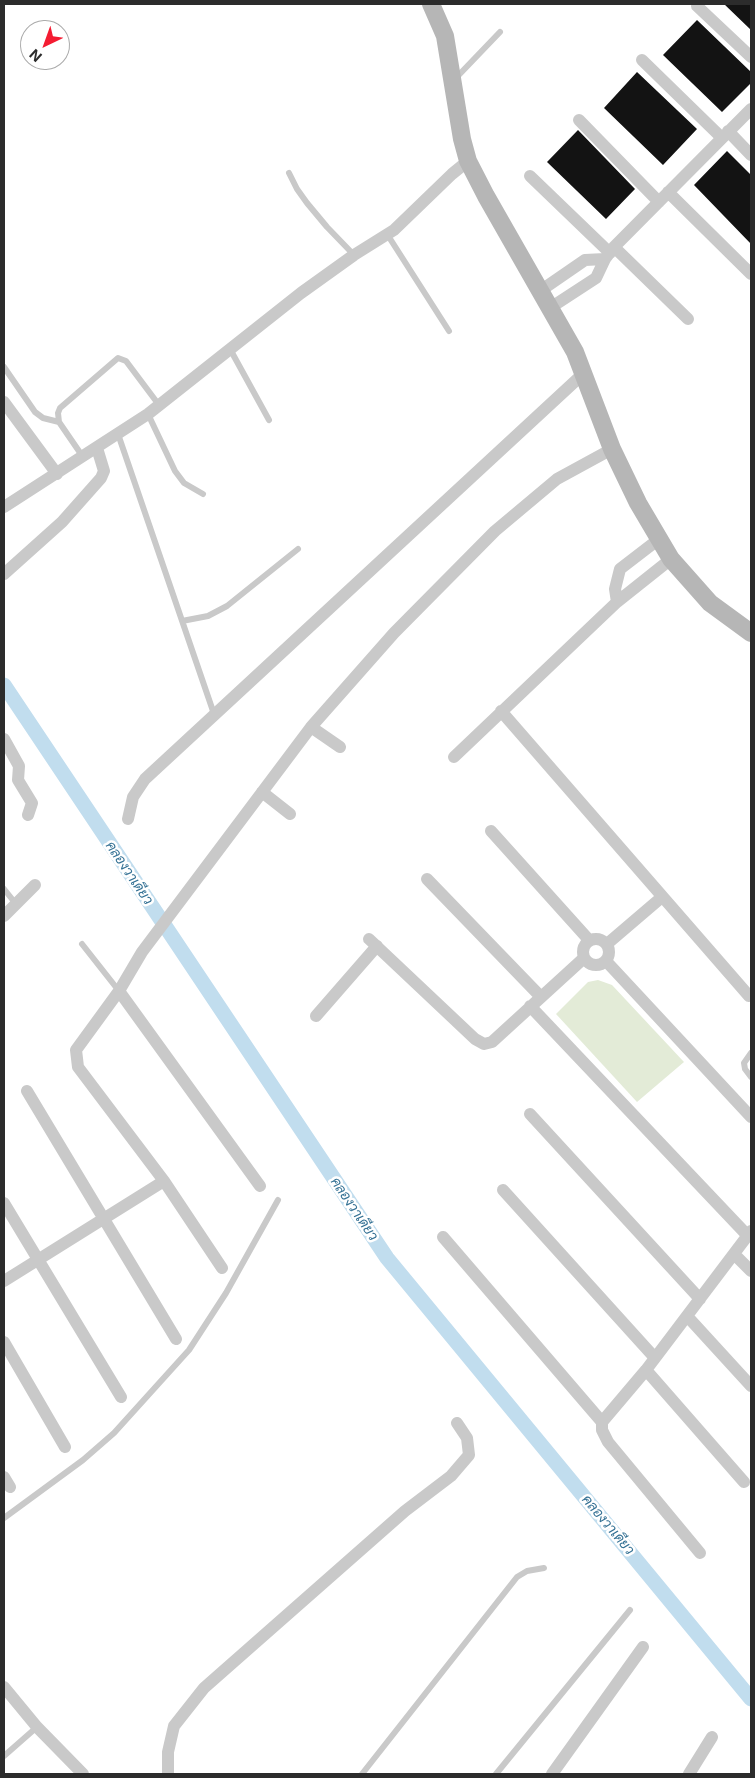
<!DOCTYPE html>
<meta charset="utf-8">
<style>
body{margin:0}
#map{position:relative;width:755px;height:1778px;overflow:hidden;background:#fff;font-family:Inter,sans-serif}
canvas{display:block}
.frame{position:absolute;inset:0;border:5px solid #2c2c2c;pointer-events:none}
.north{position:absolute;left:20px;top:20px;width:50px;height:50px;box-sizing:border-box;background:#fff;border:1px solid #ababab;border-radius:50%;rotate:222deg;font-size:14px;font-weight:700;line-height:20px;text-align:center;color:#2c2c2c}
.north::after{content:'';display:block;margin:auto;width:18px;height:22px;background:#f41c32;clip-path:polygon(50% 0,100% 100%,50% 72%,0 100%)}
</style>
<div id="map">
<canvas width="755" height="1778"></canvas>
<div class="frame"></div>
<div class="north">N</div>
</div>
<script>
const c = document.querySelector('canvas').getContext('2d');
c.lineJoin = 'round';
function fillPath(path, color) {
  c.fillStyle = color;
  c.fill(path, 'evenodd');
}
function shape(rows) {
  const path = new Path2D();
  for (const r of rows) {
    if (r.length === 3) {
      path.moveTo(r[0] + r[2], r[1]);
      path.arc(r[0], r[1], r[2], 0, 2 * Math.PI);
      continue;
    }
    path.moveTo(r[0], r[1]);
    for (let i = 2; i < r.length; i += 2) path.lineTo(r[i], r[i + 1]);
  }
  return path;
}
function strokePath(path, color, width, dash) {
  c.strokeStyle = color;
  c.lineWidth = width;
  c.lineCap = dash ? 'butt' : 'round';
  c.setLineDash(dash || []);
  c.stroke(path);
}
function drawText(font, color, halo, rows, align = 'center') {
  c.font = font + ' Inter,Sarabun,sans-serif';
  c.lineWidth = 5;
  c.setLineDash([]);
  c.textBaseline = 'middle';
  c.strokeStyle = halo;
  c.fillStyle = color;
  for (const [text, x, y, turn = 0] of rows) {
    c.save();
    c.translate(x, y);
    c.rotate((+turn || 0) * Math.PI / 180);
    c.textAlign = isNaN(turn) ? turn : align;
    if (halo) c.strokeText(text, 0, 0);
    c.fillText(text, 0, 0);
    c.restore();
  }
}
fillPath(shape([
 [598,980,612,985,684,1062,637,1102,556,1014,588,982]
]), '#e3ebd7');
strokePath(shape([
 [4,685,387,1258,751,1699]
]), '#c1ddee', 15);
fillPath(shape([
 [724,4,751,4,751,30],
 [697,20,751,72,751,83,722,112,663,55],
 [637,72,697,129,663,165,604,108],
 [578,130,635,189,606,219,547,162],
 [727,151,751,175,751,244,694,185]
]), '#131313');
strokePath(shape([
 [454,80,500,32],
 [289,173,297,189,307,203,327,227,354,255],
 [387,234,449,331],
 [230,349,269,420],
 [4,367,35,412,43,418,59,422],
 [148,414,175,471,184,483,203,494],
 [118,434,214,714],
 [83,457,59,422,58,413,60,408,118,358,126,361,159,405],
 [182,621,208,616,227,606,298,549],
 [4,889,16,904],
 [82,944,119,991],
 [751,1053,744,1063,745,1069,751,1077],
 [4,1518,83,1460,114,1433,189,1350,226,1293,278,1200],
 [4,1756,37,1727],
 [362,1774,517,1577,527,1571,544,1568],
 [496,1774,630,1610]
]), '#c9c9c9', 6);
strokePath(shape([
 [697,6,751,57],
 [642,60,722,138],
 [579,120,659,202],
 [728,131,751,155],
 [530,176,610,253],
 [668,192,751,274],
 [614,247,688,319],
 [540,291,585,260,605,259],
 [550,308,596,278,605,259,614,247,751,109],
 [4,402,57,474],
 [4,507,148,414,301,293,354,255,394,230,452,174,468,161],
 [4,574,62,522,101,478,104,471,97,448],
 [617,602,615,589,620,569,659,539],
 [501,711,749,996],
 [311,727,340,747],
 [4,739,19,766,18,780,32,803,28,815],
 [454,757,617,602,671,559],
 [262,792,290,814],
 [128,819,133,797,145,779,584,373],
 [491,831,589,940],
 [427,879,541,997],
 [4,916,35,885],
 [596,952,13],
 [369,939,475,1039,484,1044,492,1042,584,958],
 [607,944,662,897],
 [606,961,751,1117],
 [119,991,260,1186],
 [530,1006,748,1236],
 [316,1016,377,946],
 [27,1091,176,1339],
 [530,1114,700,1299],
 [503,1190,655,1358],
 [4,1203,121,1397],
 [443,1237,602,1422],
 [734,1254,751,1271],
 [222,1268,164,1181,78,1067,76,1050,119,991,142,952,311,727,394,633,495,531,557,479,612,449],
 [4,1281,164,1181],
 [687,1316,751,1386],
 [4,1342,65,1447],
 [646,1370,744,1482],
 [4,1477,10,1487],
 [700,1553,608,1442,602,1430,602,1422,646,1370,751,1231],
 [4,1687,37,1727,83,1774],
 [168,1774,168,1752,174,1726,204,1688,405,1511,451,1476,469,1455,467,1438,457,1423],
 [552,1774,643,1647],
 [689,1774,712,1737]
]), '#c9c9c9', 12);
strokePath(shape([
 [431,4,445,36,462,139,468,161,486,196,575,352,612,449,638,503,671,559,710,603,751,633]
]), '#b6b6b6', 18);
drawText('italic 14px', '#347194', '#fff', [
 ["คลองวาเดียว",129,873,56],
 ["คลองวาเดียว",354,1209,56],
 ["คลองวาเดียว",608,1525,50]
]);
</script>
